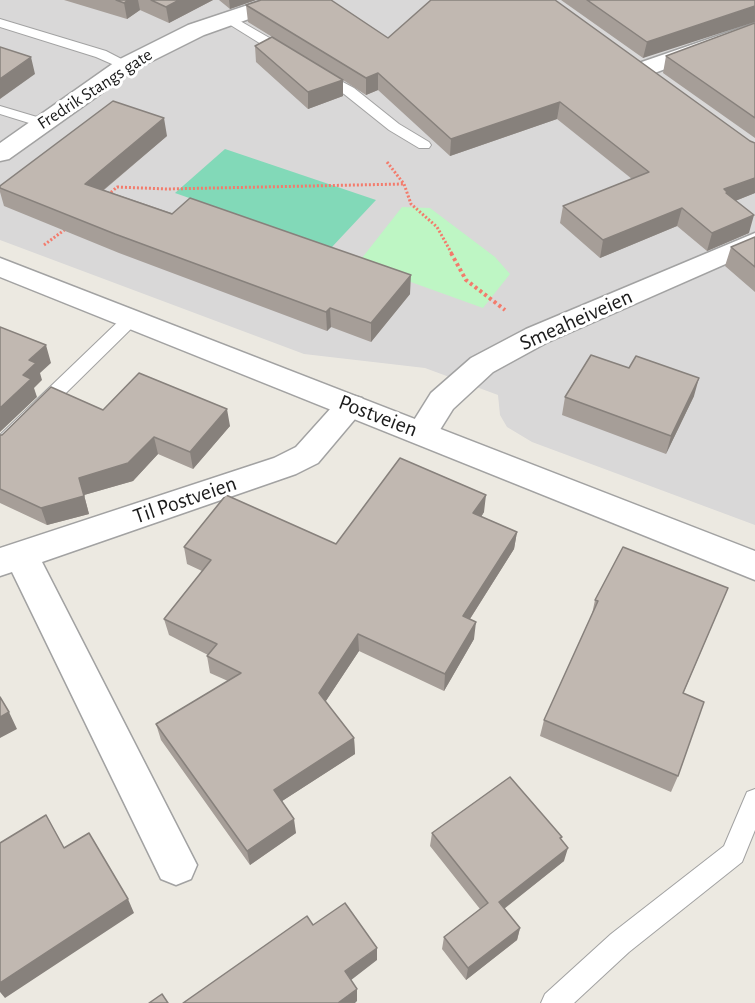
<!DOCTYPE html>
<style>
body{margin:0}
canvas{display:block;background:#ece9e1}
</style>
<canvas width="755" height="1003"></canvas>
<script>
const c = document.querySelector('canvas').getContext('2d');
c.lineJoin = 'round';
function fillPath(path, color) {
  c.fillStyle = color;
  c.fill(path, 'evenodd');
}
function shape(rows) {
  const path = new Path2D();
  for (const r of rows) {
    path.moveTo(r[0], r[1]);
    for (let i = 2; i < r.length; i += 2) path.lineTo(r[i], r[i + 1]);
  }
  return path;
}
function strokePath(path, color, width, dash) {
  c.strokeStyle = color;
  c.lineWidth = width;
  c.lineCap = dash ? 'butt' : 'round';
  c.setLineDash(dash || []);
  c.stroke(path);
}
function drawText(font, color, halo, rows, align = 'center') {
  c.font = font + ' "Alegreya Sans",sans-serif';
  c.lineWidth = 6;
  c.setLineDash([]);
  c.textBaseline = 'middle';
  c.strokeStyle = halo;
  c.fillStyle = color;
  for (const [text, x, y, turn = 0] of rows) {
    c.save();
    c.translate(x, y);
    c.rotate((+turn || 0) * Math.PI / 180);
    c.textAlign = isNaN(turn) ? turn : align;
    if (halo) c.strokeText(text, 0, 0);
    c.fillText(text, 0, 0);
    c.restore();
  }
}
fillPath(shape([
 [0,0,755,0,755,525,532,442,507,427,500,415,498,395,425,368,304,354,0,240]
]), '#d9d8d8');
fillPath(shape([
 [402,207,430,208,495,257,510,274,483,308,358,263]
]), '#bef6c4');
fillPath(shape([
 [225,149,376,200,331,248,175,193]
]), '#82d9b8');
const service = shape([
 [228,14,292,51,294,54,287,58,282,57,224,21,222,18,224,15,228,14],
 [0,19,106,51,133,65,126,69,121,68,96,57,0,27,0,19],
 [320,70,354,88,399,124,429,142,431,145,429,148,419,148,389,130,344,94,315,77,313,74,320,70],
 [0,106,47,120,49,123,42,127,0,114,0,106],
 [131,313,137,315,139,319,137,323,7,451,0,453,0,435,125,315,131,313],
 [755,789,755,830,742,862,629,952,574,1003,541,1003,545,994,611,934,724,846,747,792,755,789]
]);
const minor = shape([
 [263,0,294,0,291,4,204,35,134,70,9,159,0,161,0,143,118,60,188,25,263,0],
 [755,23,755,36,649,75,641,77,633,75,630,70,633,65,755,23],
 [755,233,755,251,546,343,493,372,453,409,433,441,422,444,411,441,406,433,431,393,471,358,526,329,755,233],
 [351,395,362,398,366,406,318,463,296,474,42,562,197,865,191,879,176,885,161,879,12,572,0,576,0,548,274,458,296,447,340,398,351,395]
]);
const tertiary = shape([
 [0,258,755,551,755,580,0,277,0,258]
]);
strokePath(service, '#a2a2a2', 2);
strokePath(minor, '#a2a2a2', 3);
strokePath(tertiary, '#a2a2a2', 3);
strokePath(shape([
 [387,162,404,184,411,204,437,227,452,254],
 [108,195,117,187,167,189,404,184],
 [44,245,67,228]
]), '#f37b6c', 3, [2, 2]);
strokePath(shape([
 [451,253,466,280,505,310]
]), '#f37b6c', 4, [3, 3]);
fillPath(service, '#fff');
fillPath(minor, '#fff');
fillPath(tertiary, '#fff');
fillPath(shape([
 [64,0,213,0,169,23,140,10,127,19],
 [219,0,256,0,230,9],
 [561,0,755,0,643,58],
 [246,5,388,38,755,143,755,193,735,201,749,233,707,251,677,226,600,258,560,223,563,206,632,179,557,119,450,156,378,90,366,95,343,80,343,96,308,109,256,62,255,46,303,56,248,22],
 [755,23,755,138,663,73,666,56],
 [167,136,104,190,410,294,371,342,331,327,327,331,119,253,4,206,0,192,0,186],
 [755,237,755,292,725,266,731,247],
 [694,396,666,454,562,415,565,397],
 [103,410,230,426,193,469,158,454,133,481,84,495,89,514,47,525,0,503,0,435],
 [484,512,481,517,517,532,514,549,470,619,474,639,444,691,359,651,325,702,354,738,355,754,282,801,296,833,250,865,161,740,156,724,228,681,210,673,207,656,208,655,169,635,164,619,202,571,187,564,184,547,336,544],
 [728,588,683,694,678,776,671,792,540,736,544,720,592,614,595,600],
 [432,833,562,840,564,861,504,909,520,928,517,940,466,980,442,949,444,937,480,909,430,846]
]), '#a69e98');
fillPath(shape([
 [128,0,138,0,140,10,127,19,124,3],
 [179,0,213,0,169,23,166,7],
 [229,0,256,0,230,9],
 [755,6,755,22,643,58,647,42],
 [31,57,35,74,0,99,0,79],
 [378,73,378,90,366,95,366,78],
 [343,80,343,96,308,109,308,92],
 [560,102,557,119,450,156,451,139],
 [164,118,167,136,89,202,85,184],
 [755,178,755,193,725,205,724,189],
 [682,208,677,226,600,258,603,240],
 [754,215,749,233,707,251,712,233],
 [411,275,410,294,371,342,371,323],
 [330,308,331,327,327,331,326,312],
 [46,345,51,363,40,373,42,380,34,388,37,397,0,432,0,408,23,375,29,360],
 [699,378,694,396,666,454,671,436],
 [227,409,230,426,193,469,190,452],
 [154,437,158,454,133,481,84,495,89,514,47,525,41,508,79,478],
 [486,495,484,512,472,531,473,513],
 [517,532,514,549,461,633,463,616],
 [476,622,474,639,444,691,445,674],
 [358,634,359,651,320,710,319,693],
 [9,712,17,729,0,738,0,717],
 [354,738,355,754,276,805,274,790],
 [294,819,296,833,250,865,247,851],
 [568,848,564,861,496,915,499,902],
 [128,899,134,913,5,998,0,992,0,983],
 [520,928,517,940,466,980,468,968],
 [377,948,377,960,346,984,345,971],
 [357,989,357,1001,355,1003,338,1003]
]), '#87817c');
const building = shape([
 [116,0,128,0,124,3,116,0],
 [151,0,179,0,166,7,151,0],
 [261,0,331,0,388,38,431,0,555,0,750,141,755,143,755,178,724,189,728,193,726,193,754,215,712,233,682,208,603,240,563,206,649,172,560,102,451,139,378,73,366,78,246,5,261,0],
 [587,0,755,0,755,6,647,42,587,0],
 [755,23,755,118,666,56,755,23],
 [272,37,343,80,308,92,255,46,272,37],
 [0,47,31,57,0,79,0,47],
 [113,101,164,118,85,184,172,214,190,198,411,275,371,323,330,308,326,312,115,234,0,188,0,186,113,101],
 [755,237,755,267,731,247,755,237],
 [0,327,46,345,29,360,36,363,23,375,31,379,0,408,0,327],
 [591,355,629,368,636,356,699,378,671,436,565,397,591,355],
 [139,373,227,409,190,452,154,437,128,463,79,478,84,496,41,508,0,489,0,435,2,435,51,387,103,410,139,373],
 [400,458,486,495,473,513,517,532,463,616,476,622,445,674,358,634,319,693,354,738,274,790,294,819,247,851,156,724,241,673,207,656,217,644,164,619,211,560,184,547,226,495,336,544,400,458],
 [623,547,728,588,683,693,704,702,678,776,544,720,598,601,595,600,623,547],
 [0,697,9,712,0,717,0,697],
 [510,777,562,837,560,838,568,848,499,902,520,928,468,968,444,937,488,903,432,833,510,777],
 [46,815,64,848,89,833,128,899,0,983,0,843,46,815],
 [345,903,377,948,345,971,357,989,338,1003,183,1003,307,916,313,925,345,903],
 [162,994,168,1003,149,1003,162,994]
]);
fillPath(building, '#c1b8b1');
strokePath(building, '#87817c', 1.5);
drawText('18px', '#1b1b1b', '#fff', [
 ["Fredrik Stangs gate",95,89,-33]
]);
drawText('22px', '#1b1b1b', '#fff', [
 ["Smeaheiveien",576,320,-24],
 ["Postveien",378,416,21],
 ["Til Postveien",185,500,-19]
]);
</script>
